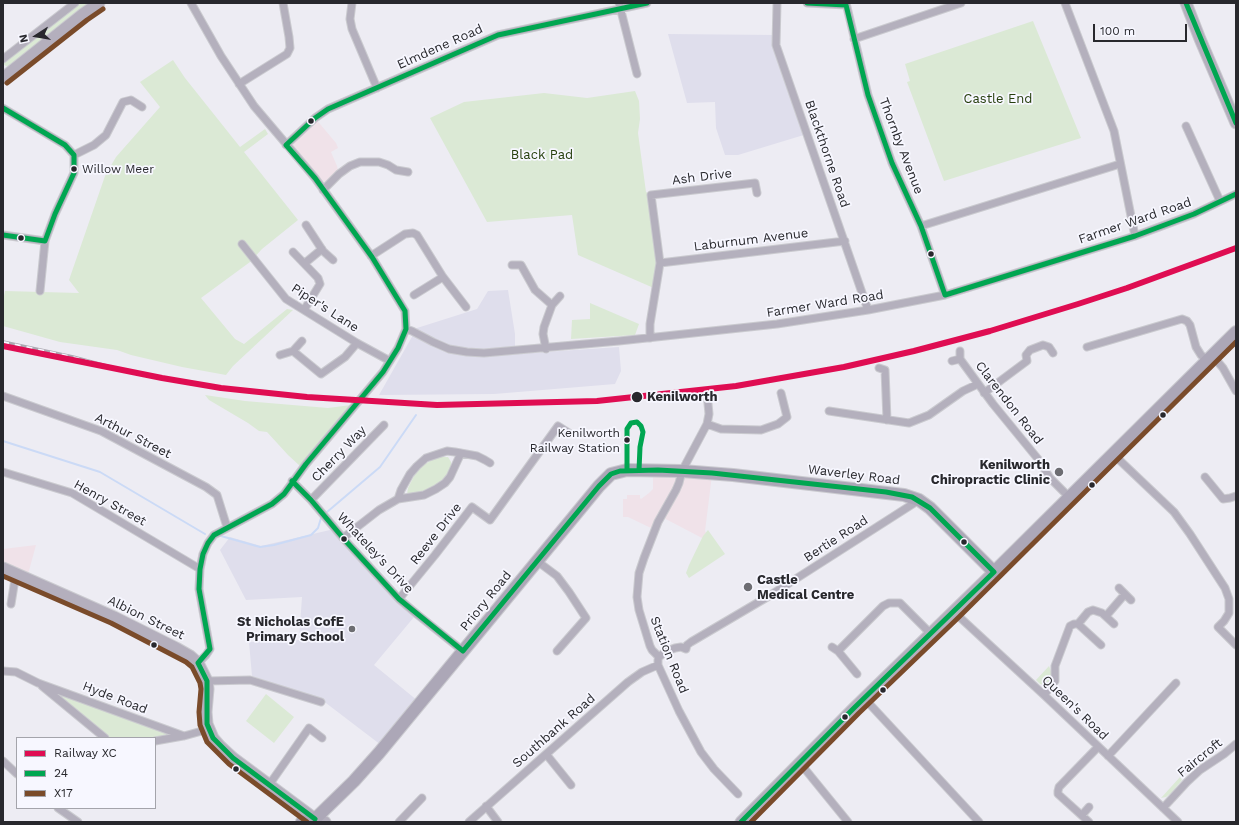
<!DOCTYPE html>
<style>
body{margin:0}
#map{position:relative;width:1239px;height:825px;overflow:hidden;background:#edecf3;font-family:"Work Sans",sans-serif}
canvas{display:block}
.frame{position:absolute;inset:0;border:4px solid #28282d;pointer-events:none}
.legend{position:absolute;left:16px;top:737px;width:140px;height:72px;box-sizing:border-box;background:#f7f7ff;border:1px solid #a4a4ab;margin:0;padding:5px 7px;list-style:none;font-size:12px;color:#28282d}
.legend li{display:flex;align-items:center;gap:8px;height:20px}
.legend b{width:20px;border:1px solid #a4a4ab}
.north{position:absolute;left:16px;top:16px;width:40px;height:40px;-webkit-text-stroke:3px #f7f7ff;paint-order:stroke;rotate:258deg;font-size:11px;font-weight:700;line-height:16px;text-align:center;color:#28282d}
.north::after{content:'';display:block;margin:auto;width:14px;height:18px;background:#28282d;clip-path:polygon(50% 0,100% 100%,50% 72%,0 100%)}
.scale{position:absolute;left:1093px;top:24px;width:94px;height:18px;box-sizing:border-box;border:2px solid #28282d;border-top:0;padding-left:5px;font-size:12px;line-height:14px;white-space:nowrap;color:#28282d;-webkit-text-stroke:3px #f7f7ff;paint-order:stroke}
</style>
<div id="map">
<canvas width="1239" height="825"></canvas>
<div class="frame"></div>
<ul class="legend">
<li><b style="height:5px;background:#df0d52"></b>Railway XC</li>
<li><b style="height:5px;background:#00a651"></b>24</li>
<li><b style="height:5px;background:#7a4b2a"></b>X17</li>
</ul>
<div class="north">N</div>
<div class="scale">100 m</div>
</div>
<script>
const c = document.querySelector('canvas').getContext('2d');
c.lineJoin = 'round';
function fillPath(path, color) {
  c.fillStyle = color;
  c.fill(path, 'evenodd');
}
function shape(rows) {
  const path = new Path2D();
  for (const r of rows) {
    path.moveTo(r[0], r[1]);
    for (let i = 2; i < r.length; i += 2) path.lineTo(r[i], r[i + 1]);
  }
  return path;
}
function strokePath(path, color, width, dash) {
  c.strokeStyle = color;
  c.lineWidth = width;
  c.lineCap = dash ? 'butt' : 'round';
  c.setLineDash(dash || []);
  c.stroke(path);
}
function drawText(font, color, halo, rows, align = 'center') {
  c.font = font + ' "Work Sans",sans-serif';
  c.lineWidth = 3.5;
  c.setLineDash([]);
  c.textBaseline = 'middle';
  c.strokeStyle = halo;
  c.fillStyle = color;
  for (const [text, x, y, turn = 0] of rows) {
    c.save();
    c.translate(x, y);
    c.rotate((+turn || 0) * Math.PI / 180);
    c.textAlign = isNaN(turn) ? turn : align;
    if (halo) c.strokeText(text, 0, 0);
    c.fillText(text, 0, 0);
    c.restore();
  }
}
fillPath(shape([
 [315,118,336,143,338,148,331,152,337,166,339,174,323,190,286,145],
 [653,474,712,475,705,531,706,533,702,538,658,515,651,528,628,517,623,517,623,499,627,499,627,495,640,495,640,498,641,499,649,493,653,489],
 [36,545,27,578,3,568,3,549]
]), '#f0e2e9');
fillPath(shape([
 [668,34,776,35,807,134,738,155,725,155,716,128,715,102,687,103],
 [508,290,515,334,515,354,619,347,621,371,615,384,494,394,379,395,417,328,477,309,488,291],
 [330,530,414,617,374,665,418,701,381,745,322,700,252,676,249,642,299,640,302,597,246,600,220,550,230,537,261,546]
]), '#dfdeec');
fillPath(shape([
 [81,3,95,3,9,68,3,64,5,61],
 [1033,21,1081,138,944,181,907,82,910,81,905,64],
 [173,60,185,78,240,147,265,129,268,134,244,152,298,220,262,249,250,262,201,298,235,339,244,344,287,309,293,310,233,366,226,375,182,367,131,355,117,350,60,342,3,326,3,301,5,291,79,293,69,280,105,176,116,157,160,107,140,82],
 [635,91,639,101,640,119,638,133,646,192,651,195,660,263,656,289,578,255,572,215,487,222,430,118,464,102,544,93,587,98],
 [590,303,639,324,635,335,571,339,572,320,590,319],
 [205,395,245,401,328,408,351,405,300,466,288,455,267,432,259,431,248,423,209,400],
 [437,457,448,457,451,462,451,471,440,484,424,491,407,494,408,488,414,476,422,466],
 [708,530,725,554,689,578,686,573,689,565,703,536],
 [1049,666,1052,674,1052,679,1049,683,1044,685,1040,684,1036,680],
 [52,691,174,735,155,738,111,738],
 [266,694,294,717,274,743,246,721],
 [1180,777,1182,780,1171,793,1166,797,1161,798]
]), '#dbe9d5');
strokePath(shape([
 [3,441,100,472,205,534],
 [327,512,380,467,416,415],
 [221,536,260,547,274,545,311,535,318,528,321,518]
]), '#cbdaf6', 2);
const street = shape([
 [191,3,221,56,254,106,315,178,372,257,405,311,406,329,398,348,383,372,306,464,284,494,272,504,214,535,208,543,203,554,200,569,199,589,210,649,206,655,198,663],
 [352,3,350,19,352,29,377,88],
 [619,3,637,74],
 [777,3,776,45,868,310],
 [807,3,846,5],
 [846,3,868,95,892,163,921,226,945,295],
 [1065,3,1114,131,1135,236],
 [854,39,961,3],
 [3,59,75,3],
 [239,84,287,54,290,48,289,37,283,3],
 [3,108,65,145,74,155,74,173,55,214,45,241,40,291],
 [1186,126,1220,201],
 [286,145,315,118,328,109,498,35,647,3],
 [74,155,94,145,106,135,123,102,131,100,142,107],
 [323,190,339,174,350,166,360,162,379,162,388,165,396,170,408,172],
 [306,225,323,251,333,260],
 [921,226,1120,164],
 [3,235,45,241],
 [242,244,286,299,357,343,390,361],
 [293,252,318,278,320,284,304,310],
 [371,256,405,234,413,233,417,235,443,277,466,307],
 [305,263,322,249],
 [660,263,845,241],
 [512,265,521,265,535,290,552,305,544,327,543,334,546,349],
 [414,295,443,277],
 [552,305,560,296],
 [406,329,412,331,433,342,449,349,467,352,484,353,619,341,777,324,868,310,945,295,1135,236,1194,214,1236,194],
 [650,338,650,324,660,263,651,195,755,183,757,193],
 [1087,347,1182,319,1187,321,1190,325,1196,347,1201,355,1207,360],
 [293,351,302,341],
 [280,355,293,351,321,374,345,357,357,343],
 [1212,355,1223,368,1236,391],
 [960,359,993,404,1038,459,1050,478,1070,498],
 [952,361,960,359,960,351],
 [879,368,885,370,887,420],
 [984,393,1027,361,1026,355,1030,350,1043,345,1049,347,1053,353],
 [3,396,101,431,206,487,217,495,227,527],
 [829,411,909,423,929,415,963,391,978,384],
 [707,424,721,429,761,430,778,424,787,417,781,393],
 [1113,454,1174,512,1190,534,1225,588,1229,599,1229,613,1224,621,1218,627,1236,645],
 [3,472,72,493,200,569],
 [1205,477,1223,499,1230,498,1236,496],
 [292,481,311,500,343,538,399,599,418,615,463,651],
 [398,499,424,495,436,489,445,483,450,477,461,453],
 [311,500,384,425],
 [343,538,379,510,398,499,401,490,410,474,417,466,426,458,447,451,455,452,477,456,485,460,490,463],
 [537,561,557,576,569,592,586,618,557,651],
 [1119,588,1131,600],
 [399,599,435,555,472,507,490,520,558,426,569,433],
 [11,604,16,573],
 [954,612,1044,695,1178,822],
 [1106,616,1125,594],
 [1078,624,1088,612,1093,610,1102,613,1114,624],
 [832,647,838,651,857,674],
 [838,651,883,606,889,603,900,603,931,634],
 [659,657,665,652,675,648,681,647,686,649,687,645,691,642,769,596,919,500],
 [659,657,652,650,650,646,639,610,637,597,639,573,644,558,658,522,676,490,679,483,682,471,707,424,709,414,707,393],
 [658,660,658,665,679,711,701,752,714,769,738,794],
 [3,671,16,672,38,683,184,736,209,729],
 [207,681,250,680,321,702],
 [42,686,105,738],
 [1044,695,1055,681,1055,666,1070,626,1074,624,1078,624,1101,645],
 [864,698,979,822],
 [155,741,183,736],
 [546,754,571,785],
 [1108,756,1176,683],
 [3,761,17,774],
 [800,763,848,822],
 [269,785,309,728,322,738],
 [486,806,498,822],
 [58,808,78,822],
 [1163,808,1187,782,1200,770,1224,754,1236,744],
 [1082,815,1089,807],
 [399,822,422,798],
 [469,822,628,682,642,672,658,665],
 [1089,822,1058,794,1058,791,1059,787,1098,747]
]);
const secondary = shape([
 [1186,3,1200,39,1236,123],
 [3,78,83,14,99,3],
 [3,568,114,617,176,648,190,656,198,663,207,681,208,689,206,712,207,724,213,738,220,746,233,758,315,819,325,822],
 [741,822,854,708,994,572]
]);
const primary = shape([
 [302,822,315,819,354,781,379,753,599,486,611,474,627,470,682,471,733,475,904,495,919,500,930,508,994,572,1236,332]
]);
strokePath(street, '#cacacf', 9);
strokePath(secondary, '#cacacf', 13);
strokePath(primary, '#cacacf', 14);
strokePath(street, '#b4b0bd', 7);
strokePath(secondary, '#b4afbd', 11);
strokePath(primary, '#aca7b7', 12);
const rail = shape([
 [3,342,73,357,129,372]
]);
strokePath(rail, '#aca9b2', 3.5);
strokePath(rail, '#f7f7ff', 2, [6]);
strokePath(shape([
 [807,3,846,5,868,95,892,163,921,226,945,295,1135,236,1194,214,1236,194],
 [1186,3,1236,123],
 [3,108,65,145,74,155,74,173,55,214,45,241,3,235],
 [627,470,627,429,631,423,637,422,641,426,643,432,640,447,639,470],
 [292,481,311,500,343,538,399,599,463,651,599,486,611,474,620,471,658,470,712,473,886,492,912,497,930,508,994,572,854,708,741,822],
 [315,819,233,758,213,738,207,724,207,681,198,663,210,649,199,589,200,569,203,554,208,543,214,535,272,504,284,494,306,464,383,372,398,348,406,329,405,311,372,257,315,178,286,145,315,118,328,109,498,35,647,3]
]), '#00a651', 5);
strokePath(shape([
 [7,83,87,20,103,9],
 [3,576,111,623,186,662,192,667,200,683,201,689,199,712,200,725,207,742,229,764,307,822],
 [751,822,859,713,959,617,1236,342]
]), '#7a4b2a', 5);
strokePath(shape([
 [3,346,162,378,221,388,307,397,437,405,597,401,736,386,844,367,914,351,990,331,1078,304,1127,288,1236,248]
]), '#df0d52', 6);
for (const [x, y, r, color] of [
 [311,121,3.5,"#28282d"],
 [74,169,3.5,"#28282d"],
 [21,238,3.5,"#28282d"],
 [931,254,3.5,"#28282d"],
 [637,397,6,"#28282d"],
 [1163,415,3.5,"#28282d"],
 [627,440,3.5,"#28282d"],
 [1059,472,5,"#6d6d72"],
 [1092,485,3.5,"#28282d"],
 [344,539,3.5,"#28282d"],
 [964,542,3.5,"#28282d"],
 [748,587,5,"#6d6d72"],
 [352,629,4,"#6d6d72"],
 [154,645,3.5,"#28282d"],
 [883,690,3.5,"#28282d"],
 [845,717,3.5,"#28282d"],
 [236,769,3.5,"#28282d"]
]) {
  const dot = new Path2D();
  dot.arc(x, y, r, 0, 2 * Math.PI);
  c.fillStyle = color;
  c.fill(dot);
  strokePath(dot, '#f7f7ff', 1.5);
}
drawText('12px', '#28282d', '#f7f7ff', [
 ["Willow Meer",82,169],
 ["Kenilworth",620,433,"right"],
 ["Railway Station",620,448,"right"]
], 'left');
drawText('13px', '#28282d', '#f7f7ff', [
 ["Elmdene Road",440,47,-24],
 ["Thornby Avenue",901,146,69],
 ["Blackthorne Road",827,154,71],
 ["Ash Drive",702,177,-7],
 ["Farmer Ward Road",1135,221,-19],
 ["Laburnum Avenue",751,240,-7],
 ["Farmer Ward Road",825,304,-9],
 ["Piper's Lane",325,308,33],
 ["Clarendon Road",1009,403,52],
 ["Arthur Street",133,436,27],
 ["Cherry Way",339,454,-46],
 ["Waverley Road",854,475,7],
 ["Henry Street",110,503,29],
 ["Reeve Drive",436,534,-52],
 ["Bertie Road",836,539,-33],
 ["Whateley's Drive",375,553,47],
 ["Priory Road",486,601,-51],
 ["Albion Street",146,618,26],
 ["Station Road",669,655,68],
 ["Hyde Road",115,698,21],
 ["Queen's Road",1075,708,44],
 ["Southbank Road",554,731,-41],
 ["Faircroft",1200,758,-39]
]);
drawText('13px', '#263f0d', '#f7f7ff', [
 ["Castle End",998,99],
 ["Black Pad",542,155]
]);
drawText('bold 13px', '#28282d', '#f7f7ff', [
 ["Kenilworth",647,397]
], 'left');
drawText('bold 13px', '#28282d', '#f7f7ff', [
 ["Kenilworth",1050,465],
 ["Chiropractic Clinic",1050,480],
 ["Castle",757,580,"left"],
 ["Medical Centre",757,595,"left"],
 ["St Nicholas CofE",344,622],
 ["Primary School",344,637]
], 'right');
</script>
